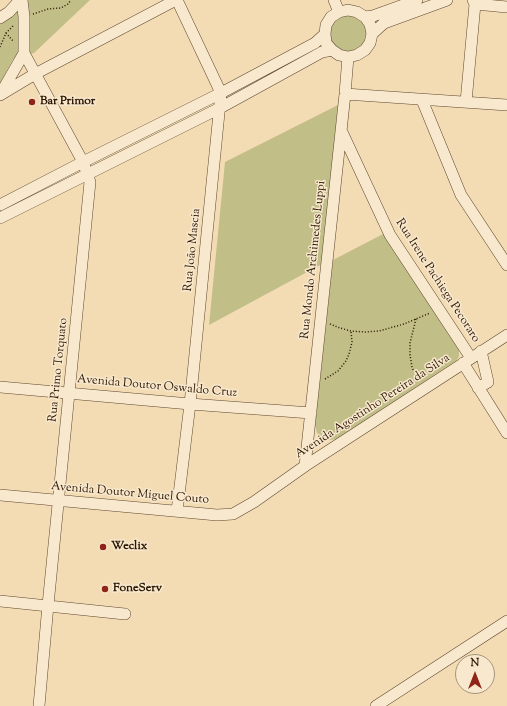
<!DOCTYPE html>
<meta charset="utf-8">
<style>
body{margin:0}
#map{position:relative;width:507px;height:706px;overflow:hidden;background:#f3dcb4;font-family:"Sorts Mill Goudy",serif}
canvas{display:block}
.north{position:absolute;left:455px;top:654px;width:40px;height:40px;box-sizing:border-box;background:#f7e8ce;border:1px solid #a6947c;border-radius:50%;rotate:0deg;font-size:11px;font-weight:700;line-height:16px;text-align:center;color:#2d1501}
.north::after{content:'';display:block;margin:auto;width:14px;height:18px;background:#8f2418;clip-path:polygon(50% 0,100% 100%,50% 72%,0 100%)}
</style>
<div id="map">
<canvas width="507" height="706"></canvas>
<div class="north">N</div>
</div>
<script>
const c = document.querySelector('canvas').getContext('2d');
c.lineJoin = 'round';
function fillPath(path, color) {
  c.fillStyle = color;
  c.fill(path, 'evenodd');
}
function shape(rows) {
  const path = new Path2D();
  for (const r of rows) {
    if (r.length === 3) {
      path.moveTo(r[0] + r[2], r[1]);
      path.arc(r[0], r[1], r[2], 0, 2 * Math.PI);
      continue;
    }
    path.moveTo(r[0], r[1]);
    for (let i = 2; i < r.length; i += 2) path.lineTo(r[i], r[i + 1]);
  }
  return path;
}
function strokePath(path, color, width, dash) {
  c.strokeStyle = color;
  c.lineWidth = width;
  c.lineCap = dash ? 'butt' : 'round';
  c.setLineDash(dash || []);
  c.stroke(path);
}
function drawText(font, color, halo, rows, align = 'center') {
  c.font = font + ' "Sorts Mill Goudy",serif';
  c.lineWidth = 3;
  c.setLineDash([]);
  c.textBaseline = 'middle';
  c.strokeStyle = halo;
  c.fillStyle = color;
  for (const [text, x, y, turn = 0] of rows) {
    c.save();
    c.translate(x, y);
    c.rotate((+turn || 0) * Math.PI / 180);
    c.textAlign = isNaN(turn) ? turn : align;
    if (halo) c.strokeText(text, 0, 0);
    c.fillText(text, 0, 0);
    c.restore();
  }
}
fillPath(shape([
 [26,0,90,0,34,53,13,59,0,83,0,21],
 [348,34,18],
 [338,105,322,264,209,325,225,162],
 [385,233,459,347,459,356,457,360,337,439,330,440,324,439,317,433,315,425,333,260]
]), '#c2be88');
const minor = shape([
 [177,0,221,93,190,404,177,511],
 [334,0,339,12],
 [475,4,507,7],
 [365,17,370,24,372,34,370,43,365,50,357,55,348,57,339,55,332,50,326,43,325,34,326,25,331,17,339,12,348,10,357,12,365,17,373,16,417,0],
 [0,18,9,12,20,0],
 [372,34,384,23,447,0],
 [24,53,83,162,90,182,48,605,39,706],
 [1,93,24,53,24,17,22,0],
 [345,94,507,105],
 [0,95,35,74,176,0],
 [422,100,461,195,507,265],
 [466,102,475,4,473,0],
 [342,132,390,235,471,358],
 [0,205,83,162,221,93,315,43,325,34],
 [0,218,220,108,322,52,332,50],
 [463,363,507,433],
 [0,387,190,404,311,413],
 [478,388,488,382,481,351],
 [305,466,345,94,348,57],
 [0,495,217,515,233,514,254,502,305,466,507,335],
 [0,601,125,614],
 [376,706,507,621]
]);
strokePath(minor, '#5e472e', 12);
strokePath(shape([
 [33,14,48,9,61,8,68,4,71,0],
 [6,33,14,42],
 [0,47,6,33,14,25],
 [416,319,410,343,410,355,412,367,418,381],
 [330,324,340,328,351,331,365,332,379,331,404,324,430,313],
 [325,379,338,371,346,361,349,354,352,342,351,331]
]), '#2d1501', 1.5, [1, 2]);
strokePath(minor, '#f7e8ce', 11);
for (const [x, y, r, color] of [
 [32,102,4,"#8f2418"],
 [103,547,4,"#8f2418"],
 [105,589,4,"#8f2418"]
]) {
  const dot = new Path2D();
  dot.arc(x, y, r, 0, 2 * Math.PI);
  c.fillStyle = color;
  c.fill(dot);
  strokePath(dot, '#f7e8ce', 1.5);
}
drawText('bold 12px', '#2d1501', '#f7e8ce', [
 ["Bar Primor",40,102],
 ["Weclix",111,547],
 ["FoneServ",113,589]
], 'left');
drawText('12px', '#2d1501', '#f7e8ce', [
 ["Rua João Mascia",193,250,-84],
 ["Rua Mondo Archimedes Luppi",314,260,-84],
 ["Rua Irene Pachiega Pecoraro",437,281,57],
 ["Rua Primo Torquato",59,370,-84],
 ["Avenida Doutor Oswaldo Cruz",157,387,5],
 ["Avenida Agostinho Pereira da Silva",373,407,-33],
 ["Avenida Doutor Miguel Couto",130,494,5]
]);
</script>
